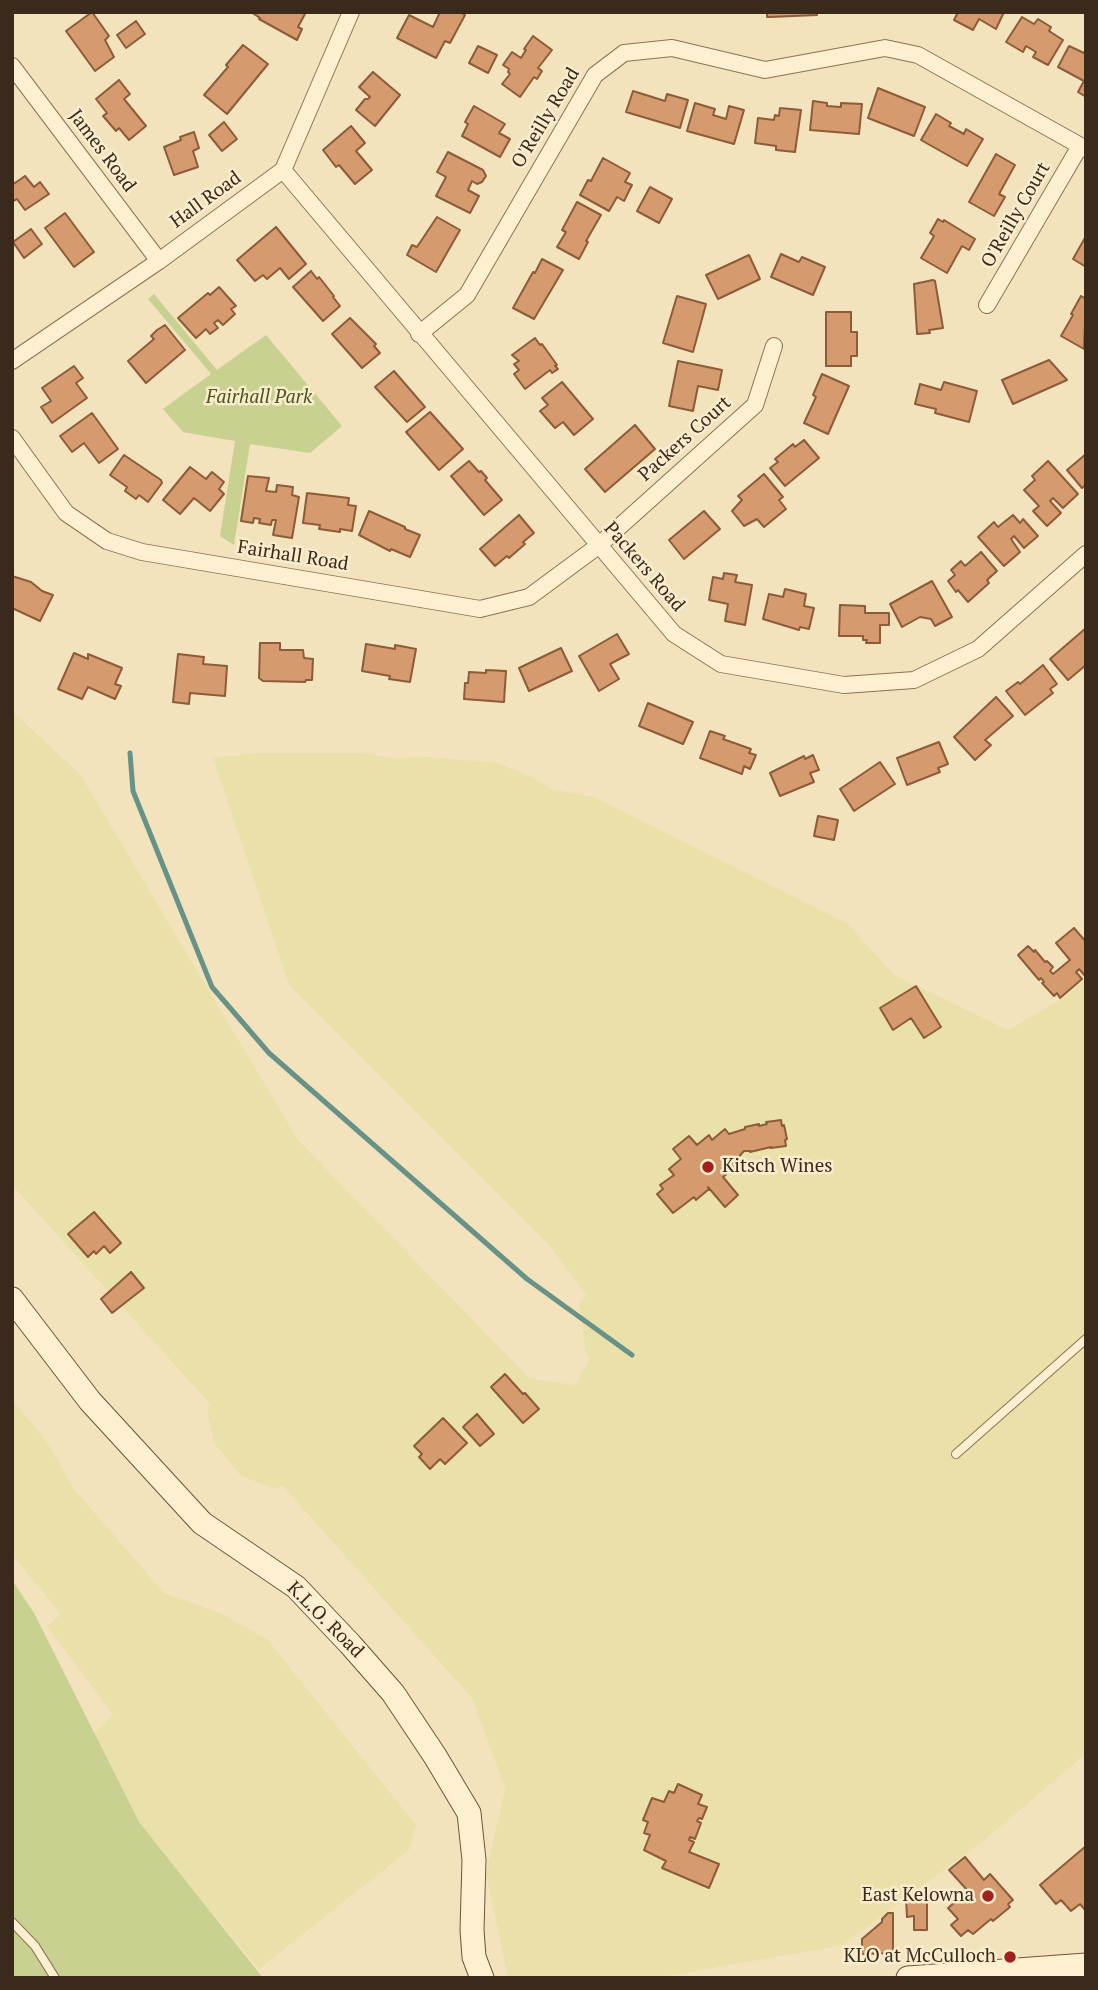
<!DOCTYPE html>
<style>
body{margin:0}
#map{position:relative;width:1098px;height:1990px;overflow:hidden;background:#f2e3bd;font-family:"PT Serif",serif}
canvas{display:block}
.frame{position:absolute;inset:0;border:14px solid #3a2a1b;pointer-events:none}
</style>
<div id="map">
<canvas width="1098" height="1990"></canvas>
<div class="frame"></div>
</div>
<script>
const c = document.querySelector('canvas').getContext('2d');
c.lineJoin = 'round';
function fillPath(path, color) {
  c.fillStyle = color;
  c.fill(path, 'evenodd');
}
function shape(rows) {
  const path = new Path2D();
  for (const r of rows) {
    path.moveTo(r[0], r[1]);
    for (let i = 2; i < r.length; i += 2) path.lineTo(r[i], r[i + 1]);
  }
  return path;
}
function strokePath(path, color, width, dash) {
  c.strokeStyle = color;
  c.lineWidth = width;
  c.lineCap = dash ? 'butt' : 'round';
  c.setLineDash(dash || []);
  c.stroke(path);
}
function drawText(font, color, halo, rows, align = 'center') {
  c.font = font + ' "PT Serif",serif';
  c.lineWidth = 5;
  c.setLineDash([]);
  c.textBaseline = 'middle';
  c.strokeStyle = halo;
  c.fillStyle = color;
  for (const [text, x, y, turn = 0] of rows) {
    c.save();
    c.translate(x, y);
    c.rotate((+turn || 0) * Math.PI / 180);
    c.textAlign = isNaN(turn) ? turn : align;
    if (halo) c.strokeText(text, 0, 0);
    c.fillText(text, 0, 0);
    c.restore();
  }
}
fillPath(shape([
 [12,711,80,774,298,1140,530,1379,575,1385,590,1359,586,1354,579,1302,586,1295,550,1246,289,985,213,758,260,753,364,753,391,758,428,757,497,763,534,778,551,789,594,797,847,923,894,975,1008,1030,1065,997,1086,979,1086,1754,983,1841,843,1945,656,1978,508,1978,486,1874,505,1788,472,1698,282,1485,276,1489,241,1476,214,1443,207,1409,211,1405,12,1185],
 [12,1399,49,1445,73,1488,164,1593,220,1613,267,1639,416,1825,409,1850,259,1969,109,1790,85,1743,113,1714,47,1626,61,1614,12,1555]
]), '#e9e0aa');
fillPath(shape([
 [154,294,217,370,266,335,342,426,310,453,250,444,234,545,220,536,235,441,183,432,163,409,211,374,148,299],
 [12,1580,34,1613,139,1822,263,1978,12,1978]
]), '#c8d190');
strokePath(shape([
 [130,753,133,791,212,987,269,1053,527,1279,632,1355]
]), '#689288', 5);
const building = shape([
 [92,12,109,36,105,40,114,57,95,71,66,31,92,12],
 [251,12,306,12,298,27,302,29,297,40,259,19,260,18,251,12],
 [440,12,460,12,465,15,450,43,445,41,436,58,397,38,409,15,433,27,440,12],
 [767,12,817,12,817,15,770,17,767,17,767,12],
 [958,12,1004,12,996,29,979,19,973,30,954,20,958,12],
 [1022,17,1034,24,1038,19,1051,27,1049,31,1063,40,1048,65,1033,57,1036,52,1026,46,1023,52,1006,42,1022,17],
 [136,21,145,34,126,48,117,35,136,21],
 [533,36,552,50,538,68,542,71,537,79,534,77,520,97,502,84,510,74,508,72,509,69,503,65,512,52,521,58,526,50,524,49,533,36],
 [243,45,268,64,227,114,204,95,228,67,226,65,243,45],
 [478,46,497,55,488,73,469,63,478,46],
 [1069,46,1084,53,1086,49,1086,97,1078,92,1084,81,1058,67,1069,46],
 [373,72,400,95,375,126,356,110,365,99,368,99,370,97,359,87,373,72],
 [119,80,130,94,124,99,146,126,129,140,119,128,116,131,103,116,107,113,96,99,119,80],
 [878,88,925,107,914,136,868,118,878,88],
 [633,91,665,101,667,94,688,100,680,128,626,112,633,91],
 [813,101,827,103,827,106,841,107,841,103,862,104,859,134,810,130,813,101],
 [695,103,715,109,713,115,726,119,729,106,744,110,734,144,687,131,695,103],
 [474,106,505,124,499,133,510,139,500,157,462,136,468,124,465,122,474,106],
 [780,108,801,110,795,152,776,150,776,146,755,143,758,118,774,120,775,115,779,116,780,108],
 [936,114,951,123,949,126,964,134,966,129,983,139,967,166,921,140,936,114],
 [224,122,237,139,222,151,209,135,224,122],
 [351,126,365,143,356,151,372,170,355,184,339,165,336,167,323,150,351,126],
 [194,132,199,148,193,151,198,167,174,175,164,147,181,140,180,137,194,132],
 [448,152,483,170,486,176,482,182,477,184,472,181,468,190,479,196,470,213,436,196,446,177,437,172,448,152],
 [996,154,1015,165,999,194,1005,197,994,216,969,202,996,154],
 [603,158,630,173,625,182,632,185,624,201,617,197,609,211,580,195,588,180,591,181,603,158],
 [25,176,34,187,40,182,49,194,25,210,17,199,12,202,12,185,25,176],
 [650,187,672,199,659,223,637,211,650,187],
 [577,202,601,215,586,241,588,242,579,259,557,247,566,232,562,230,577,202],
 [65,213,94,252,74,267,45,228,65,213],
 [437,217,460,230,436,272,407,255,412,245,417,247,437,217],
 [938,219,943,222,944,220,975,239,969,250,962,246,947,273,921,258,934,236,930,233,938,219],
 [276,227,306,264,289,279,280,268,267,279,263,275,255,281,237,260,276,227],
 [31,229,42,244,24,258,13,242,31,229],
 [1086,236,1086,267,1073,259,1086,236],
 [781,254,799,262,802,257,825,267,813,295,771,277,781,254],
 [749,255,760,279,718,299,706,275,749,255],
 [542,259,563,270,534,319,513,308,533,272,535,273,542,259],
 [311,271,317,279,319,277,334,296,333,297,340,306,323,321,293,287,311,271],
 [933,280,935,281,943,328,929,330,930,333,917,334,914,284,933,280],
 [219,287,236,306,231,309,235,314,223,325,218,320,214,323,218,328,210,334,206,329,196,338,178,318,208,293,210,295,219,287],
 [677,296,706,304,693,352,663,343,677,296],
 [1081,296,1086,299,1084,349,1061,336,1073,315,1071,314,1081,296],
 [826,312,851,312,851,332,857,332,857,356,851,356,851,366,826,366,826,312],
 [350,318,376,344,374,346,380,353,362,368,332,334,350,318],
 [165,325,185,350,146,383,128,361,154,339,151,336,157,330,165,325],
 [535,338,540,345,542,344,557,365,555,366,558,369,552,373,550,370,525,389,514,374,519,370,514,364,519,361,512,355,535,338],
 [1049,360,1067,380,1013,404,1002,380,1049,360],
 [678,361,722,370,718,390,698,386,693,411,669,406,678,361],
 [74,366,83,378,76,383,87,398,52,423,41,407,51,401,42,388,74,366],
 [394,371,425,407,407,422,375,387,394,371],
 [822,374,849,386,828,434,804,423,816,397,813,395,822,374],
 [562,382,593,419,574,435,563,422,555,428,540,411,548,405,542,398,562,382],
 [944,382,977,391,969,422,935,413,936,409,915,404,920,384,941,390,944,382],
 [430,412,463,449,439,470,406,432,430,412],
 [92,413,118,449,99,463,84,443,72,452,60,436,92,413],
 [635,425,655,449,605,492,585,469,635,425],
 [804,440,819,458,785,486,770,468,778,462,775,459,793,444,795,447,804,440],
 [1086,454,1086,485,1082,488,1067,470,1086,454],
 [124,455,161,480,162,483,148,502,139,495,136,499,125,491,127,487,110,475,124,455],
 [469,461,479,472,481,471,487,478,485,480,502,500,484,515,451,476,469,461],
 [1048,461,1078,494,1063,508,1053,498,1050,501,1061,513,1047,526,1033,511,1039,506,1024,490,1035,480,1032,476,1048,461],
 [190,467,206,479,212,472,224,482,219,489,224,494,210,511,194,498,180,514,163,500,190,467],
 [764,474,783,497,779,500,786,509,764,527,757,519,744,526,732,511,742,500,738,496,764,474],
 [248,476,269,478,266,491,276,492,277,485,293,487,292,495,299,497,292,538,273,535,276,520,272,520,271,525,259,523,260,519,254,518,253,523,241,521,248,476],
 [307,493,349,498,348,505,356,506,352,531,340,529,340,532,319,529,320,525,303,523,307,493],
 [369,511,405,527,405,529,420,535,410,557,391,549,390,551,359,535,369,511],
 [704,511,720,529,684,559,669,540,704,511],
 [519,515,534,533,523,542,525,544,509,558,507,556,495,566,480,549,519,515],
 [1013,515,1020,523,1023,519,1038,536,1024,548,1014,536,1011,539,1020,552,1004,566,978,537,994,522,998,527,1013,515],
 [981,552,997,571,987,580,989,583,968,602,958,590,956,592,948,581,955,575,951,570,961,561,965,566,981,552],
 [724,573,737,575,735,582,752,585,745,625,725,621,728,604,709,600,713,577,723,579,724,573],
 [12,576,31,582,42,591,53,595,40,621,12,608,12,576],
 [932,581,952,617,935,626,931,619,920,617,902,627,890,604,932,581],
 [785,589,806,594,804,606,814,608,809,629,800,627,799,630,763,619,769,594,783,597,785,589],
 [840,605,865,606,865,613,889,613,889,625,880,625,880,643,866,643,867,640,863,640,863,636,839,636,840,605],
 [1086,628,1086,665,1068,680,1050,659,1086,628],
 [617,634,629,654,610,664,619,679,599,691,579,656,617,634],
 [260,643,280,643,280,650,303,650,304,658,313,659,312,680,306,680,305,682,263,681,259,678,260,643],
 [366,644,395,649,395,645,416,649,410,682,389,679,390,676,362,671,366,644],
 [561,648,572,671,529,691,519,668,561,648],
 [74,653,88,659,88,654,122,668,115,684,121,686,115,699,88,687,82,699,58,689,74,653],
 [178,654,204,657,203,664,227,666,225,696,190,693,189,704,173,702,178,654],
 [1043,665,1057,684,1050,689,1053,693,1025,715,1006,691,1018,682,1020,684,1043,665],
 [486,670,506,671,504,702,464,699,465,683,468,683,469,672,486,673,486,670],
 [996,697,1013,716,985,740,991,745,975,760,954,737,996,697],
 [648,703,693,722,683,744,639,726,648,703],
 [710,731,725,736,723,739,751,749,749,753,756,755,750,769,744,766,742,774,700,758,710,731],
 [939,742,948,764,938,768,940,772,907,785,897,758,939,742],
 [813,755,819,770,810,773,814,782,780,796,770,773,804,756,805,759,813,755],
 [880,762,895,784,854,811,840,789,880,762],
 [818,816,838,820,834,840,814,836,818,816],
 [1074,928,1086,942,1086,977,1079,969,1076,972,1082,979,1060,998,1057,993,1054,996,1042,983,1044,982,1041,978,1039,980,1018,955,1028,946,1034,952,1035,950,1045,962,1047,961,1053,967,1050,971,1053,974,1070,960,1056,943,1074,928],
 [916,986,941,1027,924,1038,911,1018,893,1030,880,1008,916,986],
 [781,1120,782,1126,784,1125,787,1139,785,1140,786,1146,771,1148,771,1147,750,1152,750,1151,744,1151,733,1163,736,1166,723,1177,738,1195,725,1207,708,1187,709,1189,696,1200,694,1197,673,1213,657,1194,663,1189,660,1185,674,1175,669,1169,681,1159,673,1149,689,1136,697,1145,709,1135,712,1140,725,1129,729,1134,745,1129,745,1127,759,1124,759,1126,767,1124,766,1122,781,1120],
 [94,1212,121,1243,110,1253,104,1246,96,1254,94,1251,88,1257,68,1234,94,1212],
 [131,1272,144,1288,112,1313,101,1299,131,1272],
 [505,1374,523,1394,525,1393,539,1409,523,1423,491,1387,505,1374],
 [477,1414,494,1434,480,1446,463,1427,477,1414],
 [443,1418,467,1443,445,1464,440,1459,430,1469,419,1457,422,1454,414,1446,443,1418],
 [678,1784,702,1795,698,1804,707,1807,702,1819,699,1818,697,1821,701,1823,695,1839,690,1837,689,1840,694,1842,689,1852,719,1864,709,1888,662,1868,666,1861,644,1850,650,1835,644,1833,648,1822,643,1820,652,1798,664,1802,669,1791,674,1793,678,1784],
 [1086,1846,1086,1911,1080,1904,1071,1911,1061,1900,1056,1904,1040,1885,1086,1846],
 [965,1857,984,1880,990,1874,1013,1900,1008,1904,1010,1907,993,1921,991,1919,973,1934,968,1930,961,1936,951,1925,958,1919,948,1908,968,1891,949,1870,965,1857],
 [927,1892,927,1930,914,1930,914,1916,907,1917,906,1899,916,1898,915,1893,927,1892],
 [888,1913,893,1913,893,1953,862,1954,862,1939,882,1922,882,1919,888,1913]
]);
fillPath(building, '#d59b6f');
strokePath(building, '#8e5b38', 2);
const service = shape([
 [956,1454,1086,1339],
 [12,1922,35,1946,55,1978]
]);
const minor = shape([
 [12,66,159,261],
 [283,170,674,634,721,664,844,685,914,680,978,649,1086,554],
 [987,305,1080,146],
 [419,334,467,295,595,75,624,53,672,48,765,70,885,48,918,55,1086,149],
 [12,361,159,261,283,170,351,12],
 [12,438,66,513,107,541,142,552,480,609,529,597,598,546,755,405,774,346]
]);
const secondary = shape([
 [12,1299,90,1401,202,1523,296,1587,350,1644,393,1693,435,1756,469,1813,474,1860,472,1930,474,1957,482,1978],
 [908,1978,1086,1965]
]);
strokePath(service, '#8c7354', 10);
strokePath(minor, '#8c7354', 18);
strokePath(secondary, '#6e5438', 25);
strokePath(service, '#fcf0d1', 8);
strokePath(minor, '#fcf0d1', 16);
strokePath(secondary, '#fcf0d1', 23);
for (const [x, y, r, color] of [
 [708,1167,7,"#a1201e"],
 [988,1896,7,"#a1201e"],
 [1010,1957,7,"#a1201e"]
]) {
  const dot = new Path2D();
  dot.arc(x, y, r, 0, 2 * Math.PI);
  c.fillStyle = color;
  c.fill(dot);
  strokePath(dot, '#f9edcd', 2.5);
}
drawText('19px', '#3a2a1b', '#f9edcd', [
 ["O'Reilly Road",546,118,-59],
 ["James Road",102,151,53],
 ["Hall Road",206,200,-36],
 ["O'Reilly Court",1016,215,-60],
 ["Packers Court",685,439,-42],
 ["Fairhall Road",293,556,9],
 ["Packers Road",644,567,49],
 ["K.L.O. Road",325,1620,45]
]);
drawText('italic 19px', '#49581f', '#f9edcd', [
 ["Fairhall Park",259,398]
]);
drawText('19px', '#3a2a1b', '#f9edcd', [
 ["Kitsch Wines",722,1167,"left"],
 ["East Kelowna",974,1896],
 ["KLO at McCulloch",996,1957]
], 'right');
</script>
